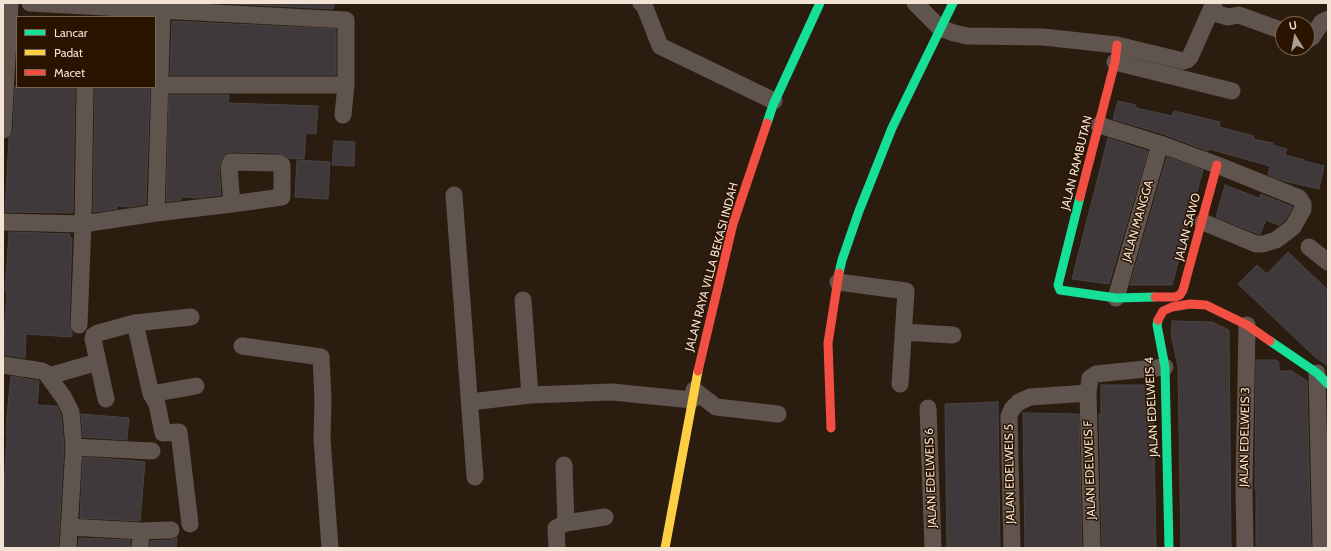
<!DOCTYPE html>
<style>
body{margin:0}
#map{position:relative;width:1331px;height:551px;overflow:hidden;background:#2a1d10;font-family:Cabin,sans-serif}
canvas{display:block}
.frame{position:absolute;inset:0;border:4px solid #f1e2d4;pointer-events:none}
.legend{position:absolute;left:16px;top:16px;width:140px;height:72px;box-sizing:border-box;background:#2a1400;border:1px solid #7a6655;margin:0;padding:5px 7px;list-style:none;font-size:12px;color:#f1e2d4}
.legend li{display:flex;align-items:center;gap:8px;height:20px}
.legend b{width:20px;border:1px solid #7a6655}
.north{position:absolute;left:1275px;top:16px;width:40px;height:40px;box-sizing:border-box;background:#2a1400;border:1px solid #7a6655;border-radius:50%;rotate:349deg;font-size:11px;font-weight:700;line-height:16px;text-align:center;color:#f1e2d4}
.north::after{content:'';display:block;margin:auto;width:14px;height:18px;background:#ab9d8f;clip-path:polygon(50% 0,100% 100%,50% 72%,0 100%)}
</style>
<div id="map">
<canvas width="1331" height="551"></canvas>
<div class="frame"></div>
<ul class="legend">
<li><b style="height:5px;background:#16e098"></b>Lancar</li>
<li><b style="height:5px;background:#ffcf43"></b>Padat</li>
<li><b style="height:5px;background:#f24e42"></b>Macet</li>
</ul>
<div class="north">U</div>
</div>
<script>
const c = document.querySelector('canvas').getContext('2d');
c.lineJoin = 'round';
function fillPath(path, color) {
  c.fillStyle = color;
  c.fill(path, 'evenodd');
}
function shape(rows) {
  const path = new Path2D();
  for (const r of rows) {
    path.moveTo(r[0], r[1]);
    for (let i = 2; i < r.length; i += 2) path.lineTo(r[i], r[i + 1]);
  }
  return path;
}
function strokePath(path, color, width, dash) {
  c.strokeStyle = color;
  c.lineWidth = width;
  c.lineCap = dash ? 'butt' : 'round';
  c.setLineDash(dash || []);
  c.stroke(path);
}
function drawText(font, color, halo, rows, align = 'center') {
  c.font = font + ' Cabin,sans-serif';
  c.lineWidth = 3;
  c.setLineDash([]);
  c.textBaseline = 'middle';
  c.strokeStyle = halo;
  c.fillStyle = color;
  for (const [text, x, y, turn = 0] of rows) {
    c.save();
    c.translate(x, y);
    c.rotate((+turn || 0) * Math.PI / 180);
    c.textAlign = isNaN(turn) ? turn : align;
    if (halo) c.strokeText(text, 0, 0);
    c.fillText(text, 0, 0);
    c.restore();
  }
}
const building = shape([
 [216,3,334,3,333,9,216,3],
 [172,21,336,29,336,75,170,75,172,21],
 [15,87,75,87,73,213,5,212,9,137,13,131,15,87],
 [95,87,150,87,146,204,129,207,117,206,117,209,93,212,95,87],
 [169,95,229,95,228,103,318,106,316,134,306,133,304,159,289,158,278,153,231,152,226,153,222,158,219,167,221,195,197,198,181,197,181,200,166,202,169,95],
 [1118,101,1136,105,1136,108,1172,116,1174,111,1220,122,1219,127,1254,136,1253,139,1273,143,1273,145,1287,149,1285,155,1304,160,1304,161,1324,166,1319,189,1284,181,1268,175,1270,166,1209,149,1208,151,1163,134,1113,119,1118,101],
 [1108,138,1148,151,1109,284,1072,279,1108,138],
 [334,141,355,142,354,166,332,165,334,141],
 [1167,157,1203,170,1172,285,1130,285,1167,157],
 [297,160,330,162,328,199,295,197,297,160],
 [1225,185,1259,198,1261,194,1293,207,1285,220,1279,225,1266,220,1260,234,1258,234,1216,217,1225,185],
 [9,232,70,234,70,238,72,238,69,325,72,332,72,337,26,334,25,358,5,355,5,348,3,348,7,292,5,291,9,232],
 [1288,252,1328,290,1328,366,1315,357,1238,284,1257,265,1267,274,1288,252],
 [1172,321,1212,322,1229,330,1231,548,1181,548,1178,367,1171,334,1172,321],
 [1256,360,1276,360,1279,362,1279,371,1292,371,1307,381,1311,548,1256,548,1256,490,1255,490,1256,360],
 [11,376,39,381,37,405,57,406,61,415,64,447,58,548,3,548,3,503,7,436,6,436,7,415,11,376],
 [1101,385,1153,385,1156,548,1102,548,1099,414,1101,414,1101,385],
 [998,402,1000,548,947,548,945,404,998,402],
 [1023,413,1079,414,1082,548,1025,548,1023,413],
 [81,414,129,418,127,440,83,437,81,414],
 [83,457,125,460,145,462,140,521,80,518,83,457],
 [79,538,130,540,130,548,78,548,79,538],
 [177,538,176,548,150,548,150,541,171,540,177,538]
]);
fillPath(building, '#3f393c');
strokePath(building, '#494444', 1);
strokePath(shape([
 [30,3,346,20,346,85,343,115],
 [641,3,644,5,660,46,774,101],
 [915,3,940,28,954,33,967,36,1043,37,1117,45,1183,61,1187,60,1190,57,1214,3],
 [1211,12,1228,17,1239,15,1283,31],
 [1307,40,1312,37,1322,22,1328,19],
 [1115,62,1232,91],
 [160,85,346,85],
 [1099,125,1160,144,1217,165,1299,198,1303,204,1303,209,1293,227,1276,240,1263,244,1256,244,1203,222],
 [3,130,10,3],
 [454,195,475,477],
 [156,213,162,10],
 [3,222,83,224,156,213,232,204,282,197,282,165,278,163,231,162,229,167,232,204],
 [1309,247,1328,262],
 [838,282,906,291,900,384],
 [1116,298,1160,144],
 [523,300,530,395],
 [135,323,151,394,157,404,163,433,179,432,190,524],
 [79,325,83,224,85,87],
 [903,332,953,335],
 [242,346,321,357,323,401,322,439,330,548],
 [3,365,42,371,46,373,64,398,71,412,74,447,68,548],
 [1317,373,1321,548],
 [49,376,98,362],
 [694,390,716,407,778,414],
 [151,394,196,386],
 [106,399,93,339,94,335,98,333,135,323,191,317],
 [470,402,530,395,612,392,692,400],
 [928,408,933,548],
 [74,447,152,451],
 [566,523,605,517],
 [69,527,141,531,140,548],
 [141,531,171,530],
 [557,548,556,528,566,523,564,465],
 [1012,548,1009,416,1012,409,1019,402,1030,397,1088,393],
 [1092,548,1088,393,1090,378,1096,374,1165,367],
 [1245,548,1244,486,1247,325]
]), '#5f544e', 17);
strokePath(shape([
 [767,123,773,105,820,3],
 [1080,197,1058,285,1060,290,1116,298,1155,297],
 [839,273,842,260,859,211,892,128,953,3],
 [1158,320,1157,325,1165,367,1169,548],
 [1270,341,1317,373,1328,384]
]), '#16e098', 9);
strokePath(shape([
 [665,548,698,371]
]), '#ffcf43', 9);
strokePath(shape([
 [1080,197,1115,62,1117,45],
 [1155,297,1175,297,1180,295,1183,290,1217,165],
 [1158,320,1163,311,1172,307,1190,304,1206,305,1247,325,1270,341],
 [698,371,733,224,767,123],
 [831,428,828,343,839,273]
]), '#f24e42', 9);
drawText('12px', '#f1e2d4', '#2a1400', [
 ["JALAN RAMBUTAN",1077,163,-76],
 ["JALAN MANGGA",1138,221,-74],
 ["JALAN SAWO",1188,227,-75],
 ["JALAN RAYA VILLA BEKASI INDAH",712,267,-75],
 ["JALAN EDELWEIS 4",1152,407,-93],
 ["JALAN EDELWEIS 3",1245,437,-89],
 ["JALAN EDELWEIS F",1090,470,-92],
 ["JALAN EDELWEIS 5",1010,474,-91],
 ["JALAN EDELWEIS 6",931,478,-92]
]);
</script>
